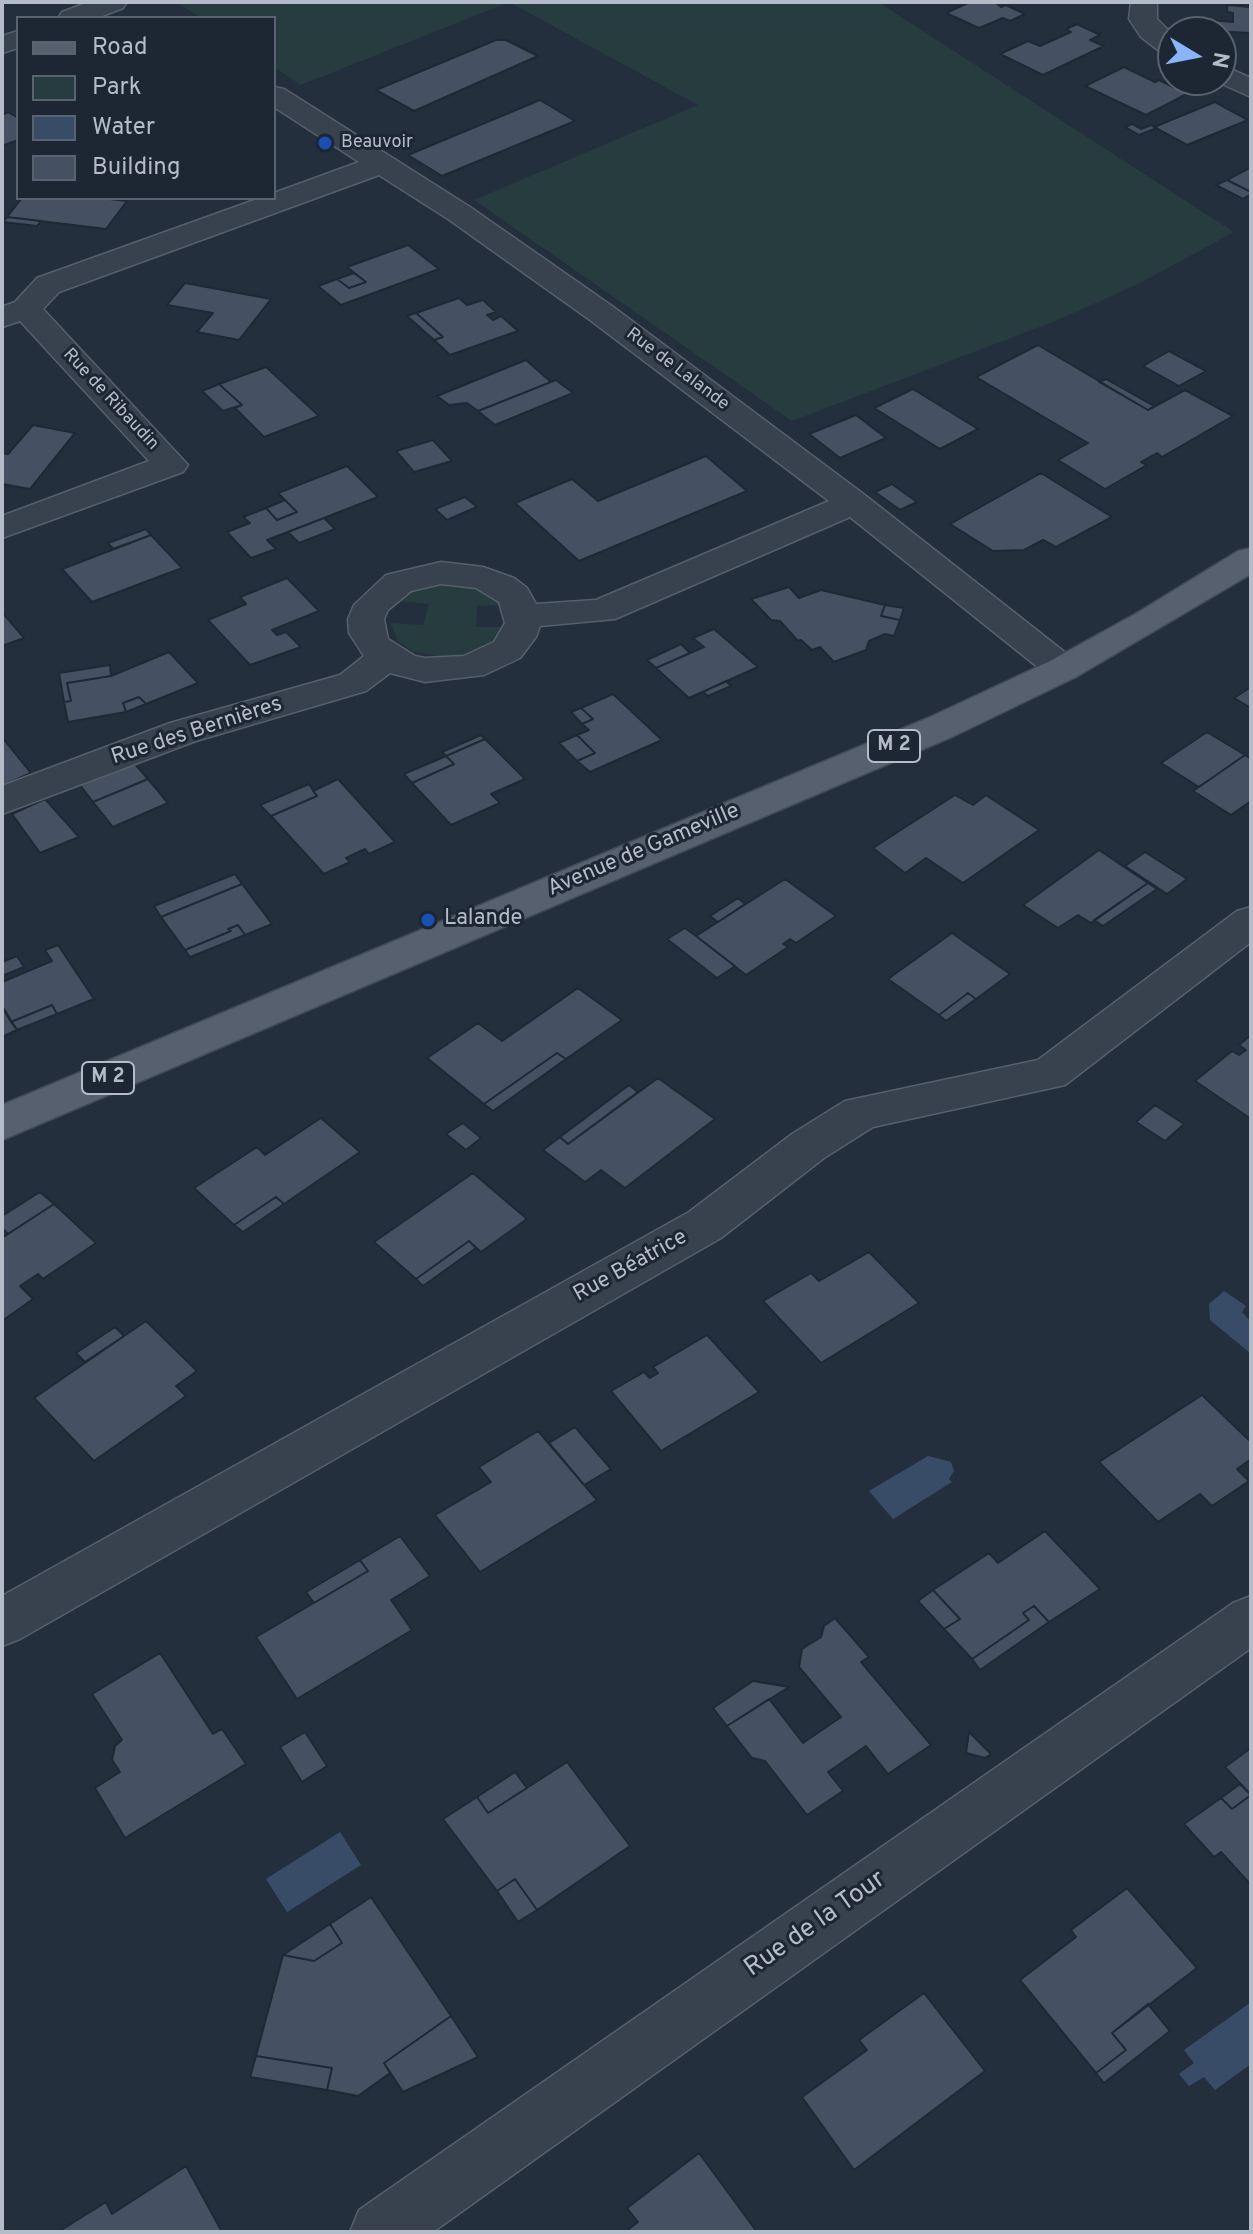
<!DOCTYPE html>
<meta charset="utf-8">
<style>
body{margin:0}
#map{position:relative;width:1253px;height:2234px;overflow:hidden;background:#242f3e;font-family:Overpass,sans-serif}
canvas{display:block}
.frame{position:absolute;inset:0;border:4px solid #b4bcc9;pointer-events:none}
.legend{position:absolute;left:16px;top:16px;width:260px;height:184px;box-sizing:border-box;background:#1d2633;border:2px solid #59626f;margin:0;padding:10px 14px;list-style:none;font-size:24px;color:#b4bcc9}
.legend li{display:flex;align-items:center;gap:16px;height:40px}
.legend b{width:40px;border:2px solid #59626f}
.north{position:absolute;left:1157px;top:16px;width:80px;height:80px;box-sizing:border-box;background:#1d2633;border:2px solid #59626f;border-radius:50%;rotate:100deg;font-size:22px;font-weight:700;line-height:32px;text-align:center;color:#b4bcc9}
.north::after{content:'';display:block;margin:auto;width:28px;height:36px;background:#8ab4f8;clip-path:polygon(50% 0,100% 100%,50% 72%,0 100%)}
</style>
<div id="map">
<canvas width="1253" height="2234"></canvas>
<div class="frame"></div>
<ul class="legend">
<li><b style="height:10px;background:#56606e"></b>Road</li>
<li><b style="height:22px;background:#263c3f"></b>Park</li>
<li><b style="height:22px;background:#394c67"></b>Water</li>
<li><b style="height:22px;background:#455162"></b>Building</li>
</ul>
<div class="north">N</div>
</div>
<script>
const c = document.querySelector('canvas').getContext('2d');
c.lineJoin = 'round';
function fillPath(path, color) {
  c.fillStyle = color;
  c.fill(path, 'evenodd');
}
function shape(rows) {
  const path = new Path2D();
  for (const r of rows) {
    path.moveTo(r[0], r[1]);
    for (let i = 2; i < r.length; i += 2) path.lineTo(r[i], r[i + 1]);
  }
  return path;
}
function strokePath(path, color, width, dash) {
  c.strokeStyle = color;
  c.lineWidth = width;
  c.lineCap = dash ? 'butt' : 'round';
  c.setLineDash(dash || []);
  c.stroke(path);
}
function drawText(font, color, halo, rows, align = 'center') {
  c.font = font + ' Overpass,sans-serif';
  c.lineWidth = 6;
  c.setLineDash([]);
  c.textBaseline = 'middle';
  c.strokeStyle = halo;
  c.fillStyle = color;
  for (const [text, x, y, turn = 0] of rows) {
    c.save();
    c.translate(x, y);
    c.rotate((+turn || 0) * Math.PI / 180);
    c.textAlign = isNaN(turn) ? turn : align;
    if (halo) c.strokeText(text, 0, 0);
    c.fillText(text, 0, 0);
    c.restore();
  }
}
fillPath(shape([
 [177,2,878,2,1234,232,1140,283,1058,320,792,421,474,200,698,105,509,2,301,85,274,67,274,18,201,18],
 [464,581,510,605,477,606,476,627,511,627,508,636,475,655,452,659,412,651,398,641,390,623,423,625,429,604,396,601,422,585]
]), '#263c3f');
fillPath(shape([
 [1224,1291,1246,1306,1242,1312,1251,1322,1250,1353,1210,1320,1209,1304],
 [928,1456,951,1462,954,1471,949,1479,952,1482,893,1519,869,1491],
 [340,1832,361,1865,287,1912,266,1879],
 [1251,2002,1251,2064,1215,2090,1204,2077,1189,2086,1179,2074,1194,2063,1184,2050]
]), '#394c67');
const building = shape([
 [970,2,995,2,1001,7,1006,5,1025,14,1010,21,1003,18,979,28,946,13,970,2],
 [1227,5,1251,7,1251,33,1211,31,1211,20,1233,22,1233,13,1227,12,1227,5],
 [1077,24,1100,35,1090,40,1104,46,1043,75,1000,54,1028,41,1040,46,1071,32,1066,29,1077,24],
 [496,40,506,40,538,56,414,111,376,90,496,40],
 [1124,67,1155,82,1159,80,1187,94,1146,115,1085,86,1124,67],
 [540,100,575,121,442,176,408,155,540,100],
 [1215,102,1248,120,1187,145,1154,127,1215,102],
 [8,112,18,118,18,140,2,146,2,115,8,112],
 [1132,124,1141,129,1151,125,1157,128,1139,135,1125,127,1132,124],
 [1251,167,1251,192,1227,180,1251,167],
 [1227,180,1251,192,1251,194,1243,199,1216,185,1227,180],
 [22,198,101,198,127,201,106,229,7,217,22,198],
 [7,217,41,221,37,226,3,222,7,217],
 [408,245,439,269,341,305,318,286,337,279,349,288,366,282,347,267,408,245],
 [354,273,366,282,349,288,337,279,354,273],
 [185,283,271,299,239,340,197,332,213,313,167,305,185,283],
 [459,298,467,305,483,300,496,312,487,315,493,320,501,316,518,331,450,355,434,340,443,337,416,313,459,298],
 [416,313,443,337,434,340,407,316,416,313],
 [1038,345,1148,410,1185,390,1233,416,1162,457,1157,453,1141,462,1147,465,1105,489,1058,460,1088,443,976,377,1038,345],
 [1169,351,1206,371,1179,386,1143,366,1169,351],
 [526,360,551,382,478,411,467,403,449,405,437,396,526,360],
 [266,367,278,378,319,416,264,437,235,408,242,405,219,384,266,367],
 [1106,379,1154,406,1148,410,1099,382,1106,379],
 [556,380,573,393,495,425,478,411,556,380],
 [219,384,242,405,223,411,202,391,219,384],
 [913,389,978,429,940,449,874,408,913,389],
 [856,415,886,438,840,458,809,434,856,415],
 [33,425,75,433,30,489,2,484,2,453,8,454,33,425],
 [433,440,452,461,414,472,396,451,433,440],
 [706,456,747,491,579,561,515,503,572,479,598,501,706,456],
 [347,466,378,497,267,540,276,549,251,558,227,532,250,523,243,517,266,508,277,520,297,512,278,493,347,466],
 [1041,473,1112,517,1056,547,1043,540,1024,550,993,551,950,524,1041,473],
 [892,484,917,502,900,510,875,492,892,484],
 [465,497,477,507,447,520,435,509,465,497],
 [285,500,297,512,277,520,266,508,285,500],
 [324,518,335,529,299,543,288,532,324,518],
 [146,529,151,535,113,549,108,543,146,529],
 [151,535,182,568,92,602,62,569,151,535],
 [287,578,319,611,272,630,277,635,286,632,301,647,250,665,208,620,246,604,240,597,287,578],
 [789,587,799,598,821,590,885,605,881,616,900,620,894,636,885,634,869,641,866,650,834,662,820,647,812,650,801,640,798,641,780,621,771,620,751,599,789,587],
 [885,605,904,608,900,620,881,616,885,605],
 [2,612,24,638,2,646,2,612],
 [714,629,758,667,689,698,656,668,704,647,693,638,714,629],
 [681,644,690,653,656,668,647,660,681,644],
 [169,652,198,683,146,704,139,697,123,703,126,712,68,722,64,702,71,701,67,683,111,676,169,652],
 [110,665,111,676,67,683,71,701,64,702,59,673,110,665],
 [726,681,731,686,708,696,703,692,726,681],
 [1251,687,1251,708,1234,698,1251,687],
 [613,694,662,740,590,772,577,761,595,753,577,735,589,730,582,724,593,719,581,708,613,694],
 [139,697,146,704,126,712,123,703,139,697],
 [581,708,593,719,582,724,571,712,581,708],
 [1207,732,1245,755,1199,787,1161,763,1207,732],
 [481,735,485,739,446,756,442,752,481,735],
 [577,735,595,753,577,761,559,743,577,735],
 [2,737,31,773,2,786,2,737],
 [485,739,525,779,491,794,500,803,451,825,412,783,454,764,446,756,485,739],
 [1245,755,1251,759,1251,801,1231,815,1193,791,1245,755],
 [446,756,454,764,412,783,404,774,446,756],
 [134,763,148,779,93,802,80,785,134,763],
 [148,779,168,803,113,827,93,802,148,779],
 [338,779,395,842,369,854,365,849,346,858,350,862,324,874,271,816,317,796,313,791,338,779],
 [309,784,317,796,271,816,260,805,309,784],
 [955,795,973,805,986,795,1039,830,963,883,926,858,905,873,873,848,955,795],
 [45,799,79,837,40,853,12,814,45,799],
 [1099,850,1148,883,1091,923,1078,915,1058,928,1023,905,1099,850],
 [1145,852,1187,879,1167,894,1125,866,1145,852],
 [235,874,242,884,161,917,154,906,235,874],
 [785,879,836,916,796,943,790,939,783,944,788,947,746,975,696,936,785,879],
 [1148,883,1157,889,1103,926,1094,920,1148,883],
 [242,884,272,924,245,935,238,925,228,929,231,931,185,950,161,917,242,884],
 [738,898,745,904,718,922,710,916,738,898],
 [238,925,245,935,190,957,185,950,231,931,228,929,238,925],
 [685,928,696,936,735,966,717,978,667,939,685,928],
 [952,933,1010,974,976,999,968,993,939,1015,888,979,952,933],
 [58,945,94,999,57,1014,52,1005,11,1022,2,1006,2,982,52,961,45,950,58,945],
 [17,956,24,967,2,976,2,962,17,956],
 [578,988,622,1020,566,1059,557,1053,484,1104,427,1058,478,1023,502,1041,578,988],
 [968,993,976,999,946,1021,939,1015,968,993],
 [52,1005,57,1014,17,1030,11,1022,52,1005],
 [2,1006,17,1030,2,1037,2,1006],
 [1251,1035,1251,1119,1195,1081,1232,1051,1239,1055,1246,1050,1239,1045,1251,1035],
 [557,1053,566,1059,493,1111,484,1104,557,1053],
 [658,1078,715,1119,625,1188,601,1170,585,1182,543,1150,560,1137,568,1144,658,1078],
 [629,1085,638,1092,568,1144,560,1137,629,1085],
 [1155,1105,1184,1124,1165,1141,1136,1122,1155,1105],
 [321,1118,360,1152,284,1204,276,1197,234,1225,194,1188,257,1147,265,1155,321,1118],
 [463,1123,481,1138,466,1150,446,1134,463,1123],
 [473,1173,527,1219,481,1252,469,1241,416,1279,374,1242,473,1173],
 [40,1192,54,1204,8,1234,2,1228,2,1216,40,1192],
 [276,1197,284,1204,243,1232,234,1225,276,1197],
 [54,1204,96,1243,43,1279,38,1274,20,1286,33,1299,2,1321,2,1238,54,1204],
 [469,1241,476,1248,423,1286,416,1279,469,1241],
 [869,1252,919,1303,821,1363,763,1301,811,1273,819,1281,869,1252],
 [146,1321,197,1371,176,1386,186,1396,94,1461,34,1398,146,1321],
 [115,1327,124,1336,85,1362,76,1353,115,1327],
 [707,1335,759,1392,661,1451,611,1391,644,1372,650,1378,658,1373,653,1367,707,1335],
 [1202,1395,1251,1442,1251,1459,1237,1469,1249,1481,1212,1506,1200,1494,1158,1522,1099,1462,1202,1395],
 [575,1427,611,1469,584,1485,549,1443,575,1427],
 [538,1431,597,1500,480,1572,435,1515,491,1482,479,1467,538,1431],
 [1045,1531,1100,1589,1049,1622,1034,1606,1023,1613,1029,1620,972,1659,944,1629,960,1619,933,1590,989,1553,998,1563,1045,1531],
 [400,1536,430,1576,391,1600,412,1630,297,1699,256,1637,368,1571,360,1560,400,1536],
 [360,1560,368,1571,314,1603,306,1592,360,1560],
 [933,1590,960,1619,944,1629,918,1601,933,1590],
 [1034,1606,1049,1622,980,1670,972,1659,1029,1620,1023,1613,1034,1606],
 [835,1618,869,1657,861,1662,931,1745,888,1774,866,1746,828,1772,843,1791,807,1815,765,1761,752,1758,727,1726,769,1699,803,1743,841,1717,799,1667,802,1649,821,1637,824,1626,835,1618],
 [160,1653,213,1734,222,1729,246,1764,125,1838,95,1788,120,1772,112,1760,115,1746,122,1740,92,1694,160,1653],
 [753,1681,789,1687,727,1726,713,1708,753,1681],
 [305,1732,327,1766,302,1782,280,1747,305,1732],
 [969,1732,991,1754,985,1758,966,1753,969,1732],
 [1251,1748,1251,1885,1221,1852,1214,1857,1184,1824,1221,1798,1232,1809,1251,1795,1225,1767,1251,1748],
 [567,1762,630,1846,537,1910,515,1879,497,1891,443,1819,477,1797,488,1813,567,1762],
 [515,1772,527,1788,488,1813,477,1797,515,1772],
 [1240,1784,1251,1795,1232,1809,1221,1798,1240,1784],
 [515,1879,537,1910,518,1922,497,1891,515,1879],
 [1127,1888,1197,1968,1112,2033,1126,2050,1096,2073,1020,1980,1076,1937,1071,1930,1127,1888],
 [371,1897,451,2016,384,2063,390,2073,358,2096,327,2090,332,2068,256,2056,283,1955,314,1961,342,1943,330,1924,371,1897],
 [330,1924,342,1943,314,1961,283,1955,330,1924],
 [924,1993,985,2071,854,2170,802,2097,867,2050,859,2040,924,1993],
 [1148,2004,1170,2031,1104,2083,1096,2073,1126,2050,1112,2033,1148,2004],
 [451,2016,478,2057,403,2092,384,2063,451,2016],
 [256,2056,332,2068,327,2090,250,2077,256,2056],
 [699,2153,757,2232,625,2232,638,2222,627,2208,699,2153],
 [186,2166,222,2232,58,2232,106,2202,112,2214,186,2166]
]);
fillPath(building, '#455162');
strokePath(building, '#1f2835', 2);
const minor = shape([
 [89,2,127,2,123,8,97,18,58,18,62,12,89,2],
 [1131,2,1157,2,1157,19,1173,35,1173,56,1163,54,1141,37,1129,19,1131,2],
 [18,31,18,48,2,53,2,36,18,31],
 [1221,65,1251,78,1251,97,1213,80,1221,80,1221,65],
 [274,87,284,89,470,207,612,306,866,496,1076,661,1082,669,1076,677,1063,681,1050,677,850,517,615,619,540,626,536,637,520,658,484,675,425,682,390,673,366,691,196,741,2,814,2,786,170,723,340,675,364,656,349,633,348,619,354,605,386,575,441,562,483,567,514,578,527,588,536,604,596,600,829,501,590,320,448,219,379,175,59,292,43,309,188,465,183,472,2,538,2,516,149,461,20,321,2,327,2,307,15,302,37,278,260,198,274,198,274,193,359,162,274,107,274,87],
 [441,584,476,588,499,602,505,623,494,642,464,656,425,658,415,656,388,639,384,619,388,610,411,591,441,584],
 [1251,907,1251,942,1065,1085,873,1127,824,1158,721,1238,20,1639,2,1646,2,1596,689,1212,792,1134,845,1101,1038,1060,1237,911,1251,907],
 [1251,1596,1251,1648,433,2232,350,2232,359,2210,1233,1603,1251,1596]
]);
const major = shape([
 [1251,548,1251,574,1076,677,954,736,2,1140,2,1105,928,718,1050,661,1137,613,1238,551,1251,548]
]);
strokePath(minor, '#565f6c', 3);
strokePath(major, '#414a57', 3);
fillPath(minor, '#38414e');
fillPath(major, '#56606e');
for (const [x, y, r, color] of [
 [325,143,8,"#1a4fb4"],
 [428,920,8,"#1a4fb4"]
]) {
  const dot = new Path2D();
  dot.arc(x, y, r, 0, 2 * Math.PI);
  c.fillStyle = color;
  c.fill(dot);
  strokePath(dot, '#1d2633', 3);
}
drawText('18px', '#b4bcc9', '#1d2633', [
 ["Beauvoir",341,143]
], 'left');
drawText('18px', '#b4bcc9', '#1d2633', [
 ["Rue de Lalande",677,370,37],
 ["Rue de Ribaudin",110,400,47]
]);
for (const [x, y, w] of [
 [894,746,52],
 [108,1078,52]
]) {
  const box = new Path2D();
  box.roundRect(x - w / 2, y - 16, w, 32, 6);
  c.fillStyle = '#1d2633';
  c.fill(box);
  strokePath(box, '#b4bcc9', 2);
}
drawText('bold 20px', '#b4bcc9', null, [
 ["M 2",894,746],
 ["M 2",108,1078]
]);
drawText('22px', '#b4bcc9', '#1d2633', [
 ["Rue des Bernières",197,732,-18],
 ["Avenue de Gameville",644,851,-23],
 ["Rue Béatrice",631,1267,-29]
]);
drawText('22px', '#b4bcc9', '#1d2633', [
 ["Lalande",444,920]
], 'left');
drawText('26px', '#b4bcc9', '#1d2633', [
 ["Rue de la Tour",816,1925,-35]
]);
</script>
